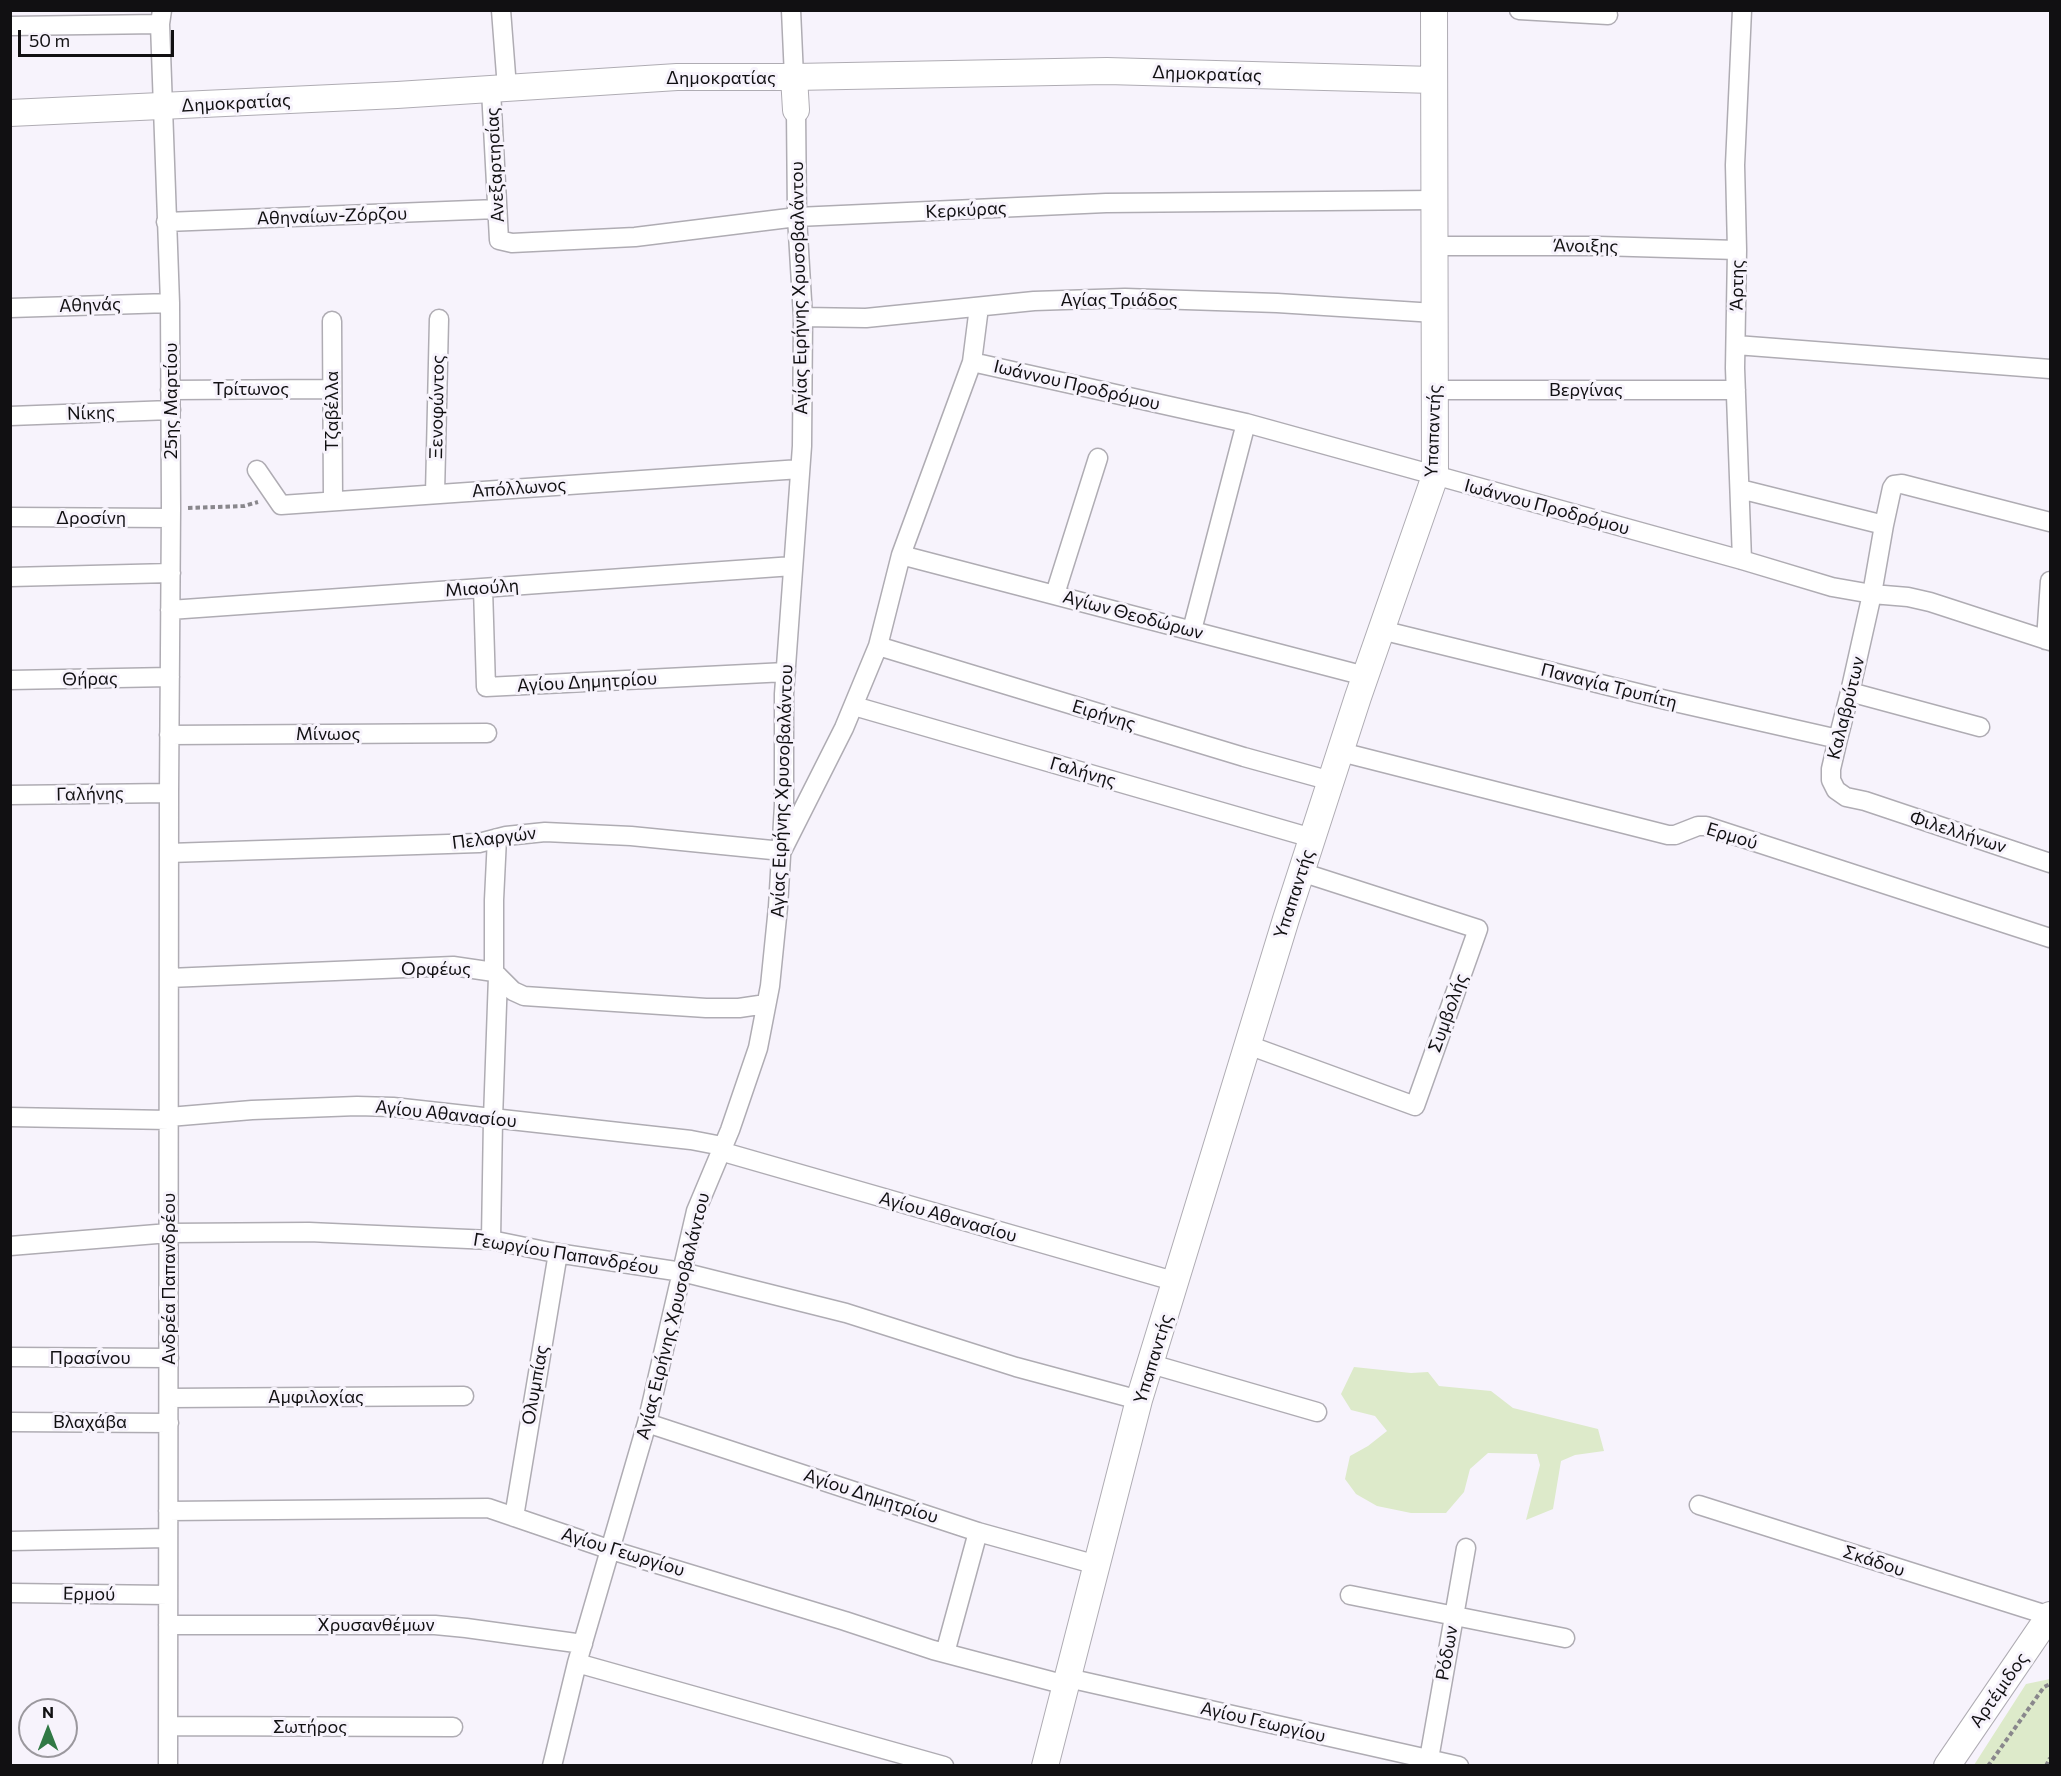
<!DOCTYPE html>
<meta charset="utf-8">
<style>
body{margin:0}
#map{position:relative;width:2061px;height:1776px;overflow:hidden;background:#f7f3fc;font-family:Commissioner,sans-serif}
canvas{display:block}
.frame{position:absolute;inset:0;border:12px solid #111012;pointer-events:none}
.north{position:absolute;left:18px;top:1698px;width:60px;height:60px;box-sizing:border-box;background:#f7f3fc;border:2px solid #9b989e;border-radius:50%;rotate:0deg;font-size:16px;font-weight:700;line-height:24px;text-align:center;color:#111012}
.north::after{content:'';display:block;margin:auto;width:21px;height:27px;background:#317945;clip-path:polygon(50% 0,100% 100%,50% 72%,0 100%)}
.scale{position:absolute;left:18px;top:30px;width:156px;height:27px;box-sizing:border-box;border:3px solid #111012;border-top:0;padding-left:8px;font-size:18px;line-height:21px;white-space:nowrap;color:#111012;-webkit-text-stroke:4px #f7f3fc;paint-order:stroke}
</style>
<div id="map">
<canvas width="2061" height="1776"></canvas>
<div class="frame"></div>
<div class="north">N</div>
<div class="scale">50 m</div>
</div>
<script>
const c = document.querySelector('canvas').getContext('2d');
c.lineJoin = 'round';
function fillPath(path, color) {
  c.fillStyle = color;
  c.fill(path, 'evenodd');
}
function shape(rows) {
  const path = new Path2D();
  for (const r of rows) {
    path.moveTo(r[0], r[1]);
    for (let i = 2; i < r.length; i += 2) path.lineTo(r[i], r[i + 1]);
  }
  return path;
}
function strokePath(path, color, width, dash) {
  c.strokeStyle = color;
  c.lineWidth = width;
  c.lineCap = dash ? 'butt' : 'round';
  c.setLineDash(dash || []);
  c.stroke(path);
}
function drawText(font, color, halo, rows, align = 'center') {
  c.font = font + ' Commissioner,sans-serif';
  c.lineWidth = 6;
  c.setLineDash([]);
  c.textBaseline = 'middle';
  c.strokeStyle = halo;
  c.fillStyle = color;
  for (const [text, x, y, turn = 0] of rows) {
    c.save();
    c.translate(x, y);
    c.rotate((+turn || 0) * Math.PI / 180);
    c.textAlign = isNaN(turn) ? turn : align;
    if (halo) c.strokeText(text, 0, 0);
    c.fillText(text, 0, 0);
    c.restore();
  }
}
fillPath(shape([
 [1354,1367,1411,1373,1428,1372,1439,1386,1491,1391,1513,1408,1598,1429,1604,1451,1575,1455,1561,1461,1553,1509,1526,1520,1540,1465,1537,1454,1488,1453,1470,1469,1464,1492,1446,1513,1411,1513,1377,1506,1356,1494,1345,1479,1350,1456,1368,1446,1387,1431,1375,1416,1351,1410,1341,1394],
 [2050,1679,2050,1765,1974,1765,2026,1684]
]), '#ddeaca');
const street = shape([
 [162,10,160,24,170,303,171,508,169,793,168,1766],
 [501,10,507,88],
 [791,10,794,77],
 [1519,10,1608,15],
 [10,26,160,24],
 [491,90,499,240,512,243,635,237,797,217,1106,203,1435,200],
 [166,222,497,209],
 [1435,246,1599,246,1737,250],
 [10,308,170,303],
 [803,317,866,318,1034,301,1125,298,1277,303,1435,313],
 [332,321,333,501],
 [1736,345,2050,369],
 [972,362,1246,423,1742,560,1832,587,1872,594,1908,597,1930,602,2050,641],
 [170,390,332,389],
 [1435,390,1736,390],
 [10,416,171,410],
 [257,470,281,505,800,469],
 [1740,489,1884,525,1892,488,1894,485,1902,484,2050,522],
 [435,494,439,319],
 [10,517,171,518],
 [1884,525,1872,594,1850,692,1838,739,1831,769,1831,780,1836,790,1846,797,1865,801,2050,863],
 [901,555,1365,676],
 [1742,560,1735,368,1737,250,1735,165,1742,10],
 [10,577,171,573],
 [483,588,486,687,786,672],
 [1055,594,1098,458],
 [170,610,793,566],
 [1192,630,1246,423],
 [1381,630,1666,700,1838,739],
 [2046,640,2050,581],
 [878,646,1244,757,1331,781],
 [10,680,170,677],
 [1850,692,1980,727],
 [854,706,1312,838],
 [169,735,487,733],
 [1341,752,1668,835,1675,835,1698,826,1706,826,2050,938],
 [10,795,169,793],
 [169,853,479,843,506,836,545,832,631,836,782,851,844,728,878,646,901,555,972,362,979,307],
 [494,972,494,900,497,838],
 [169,978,453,966,494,972,513,991,524,996,706,1008,739,1008,766,1004],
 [1248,1045,1415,1106,1478,929,1301,872],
 [10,1117,169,1120],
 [169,1117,252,1110,357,1106,393,1107,691,1140,722,1146],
 [720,1151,1177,1282],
 [491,1240,493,1119,498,976],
 [10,1246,169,1233,309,1232,491,1240,550,1252,682,1272,846,1313,1016,1367,1139,1400],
 [10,1357,169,1358],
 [1151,1364,1317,1412],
 [169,1398,464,1396],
 [10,1422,169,1423],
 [647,1423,978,1532,1097,1565],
 [1699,1505,2050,1616],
 [168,1511,488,1508,611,1550,845,1621,933,1650,1066,1685],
 [514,1517,558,1253],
 [10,1541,168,1538],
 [10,1593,168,1595],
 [1350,1595,1565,1638],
 [168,1625,435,1625,466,1628,583,1644],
 [945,1653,978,1532],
 [577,1663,944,1766],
 [1068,1678,1459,1766],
 [168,1726,453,1727],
 [1429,1759,1466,1548],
 [552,1766,577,1663,647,1423,696,1211,730,1130,758,1048,770,986,778,907,784,805,784,694,802,446,803,317,797,217,796,110]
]);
const secondary = shape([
 [794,77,796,110],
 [10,113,397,95,677,77,794,77,1107,71,1433,80],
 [1045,1766,1139,1400,1286,919,1358,697,1435,476,1434,10],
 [1947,1766,2050,1615]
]);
strokePath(street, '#afacb3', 21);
strokePath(secondary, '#afacb3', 28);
strokePath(shape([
 [188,508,244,506,258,502],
 [1988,1766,2044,1687,2050,1684],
 [2046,1766,2050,1758]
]), '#89878c', 4, [4.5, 3]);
strokePath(street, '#fff', 18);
strokePath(secondary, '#fff', 26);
drawText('18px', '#111012', '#f7f3fc', [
 ["Δημοκρατίας",1207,74,2],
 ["Δημοκρατίας",721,78],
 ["Δημοκρατίας",236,103,-3],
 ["Ανεξαρτησίας",495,165,-93],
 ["Κερκύρας",966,210,-3],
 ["Αθηναίων-Ζόρζου",332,216,-2],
 ["Άνοιξης",1586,246,1],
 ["Άρτης",1737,285,-89],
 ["Αγίας Ειρήνης Χρυσοβαλάντου",799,288,-91],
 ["Αγίας Τριάδος",1119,300],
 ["Αθηνάς",90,305,-2],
 ["Ιωάννου Προδρόμου",1077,385,13],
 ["Τρίτωνος",251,389],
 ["Βεργίνας",1586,390],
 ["25ης Μαρτίου",171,401,-90],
 ["Ξενοφώντος",437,407,-89],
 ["Τζαβέλλα",332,411,-90],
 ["Νίκης",91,413,-2],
 ["Υπαπαντής",1433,431,-88],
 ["Απόλλωνος",519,488,-4],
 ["Ιωάννου Προδρόμου",1547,507,15],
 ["Δροσίνη",91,518],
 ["Μιαούλη",482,588,-4],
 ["Αγίων Θεοδώρων",1133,615,15],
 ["Θήρας",90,679,-1],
 ["Αγίου Δημητρίου",587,682,-3],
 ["Παναγία Τρυπίτη",1609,686,14],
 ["Καλαβρύτων",1846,708,-76],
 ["Ειρήνης",1104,715,17],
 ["Μίνωος",328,734],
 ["Γαλήνης",1083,772,16],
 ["Αγίας Ειρήνης Χρυσοβαλάντου",782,791,-88],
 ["Γαλήνης",90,794,-1],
 ["Φιλελλήνων",1958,832,18],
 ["Ερμού",1732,836,17],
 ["Πελαργών",494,838,-7],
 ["Υπαπαντής",1294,894,-72],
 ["Ορφέως",436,969],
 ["Συμβολής",1448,1013,-70],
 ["Αγίου Αθανασίου",446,1114,6],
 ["Αγίου Αθανασίου",948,1217,16],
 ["Γεωργίου Παπανδρέου",566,1254,9],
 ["Ανδρέα Παπανδρέου",169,1279,-90],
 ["Αγίας Ειρήνης Χρυσοβαλάντου",673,1316,-76],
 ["Πρασίνου",90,1358],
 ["Υπαπαντής",1153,1359,-73],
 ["Ολυμπίας",535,1385,-80],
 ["Αμφιλοχίας",316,1397],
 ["Βλαχάβα",90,1422],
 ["Αγίου Δημητρίου",871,1496,18],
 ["Αγίου Γεωργίου",623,1552,17],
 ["Σκάδου",1874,1561,18],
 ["Ερμού",89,1594,1],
 ["Χρυσανθέμων",376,1625],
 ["Ρόδων",1447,1653,-80],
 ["Αρτέμιδος",1999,1690,-55],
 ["Αγίου Γεωργίου",1263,1722,13],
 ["Σωτήρος",310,1727]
]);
</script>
